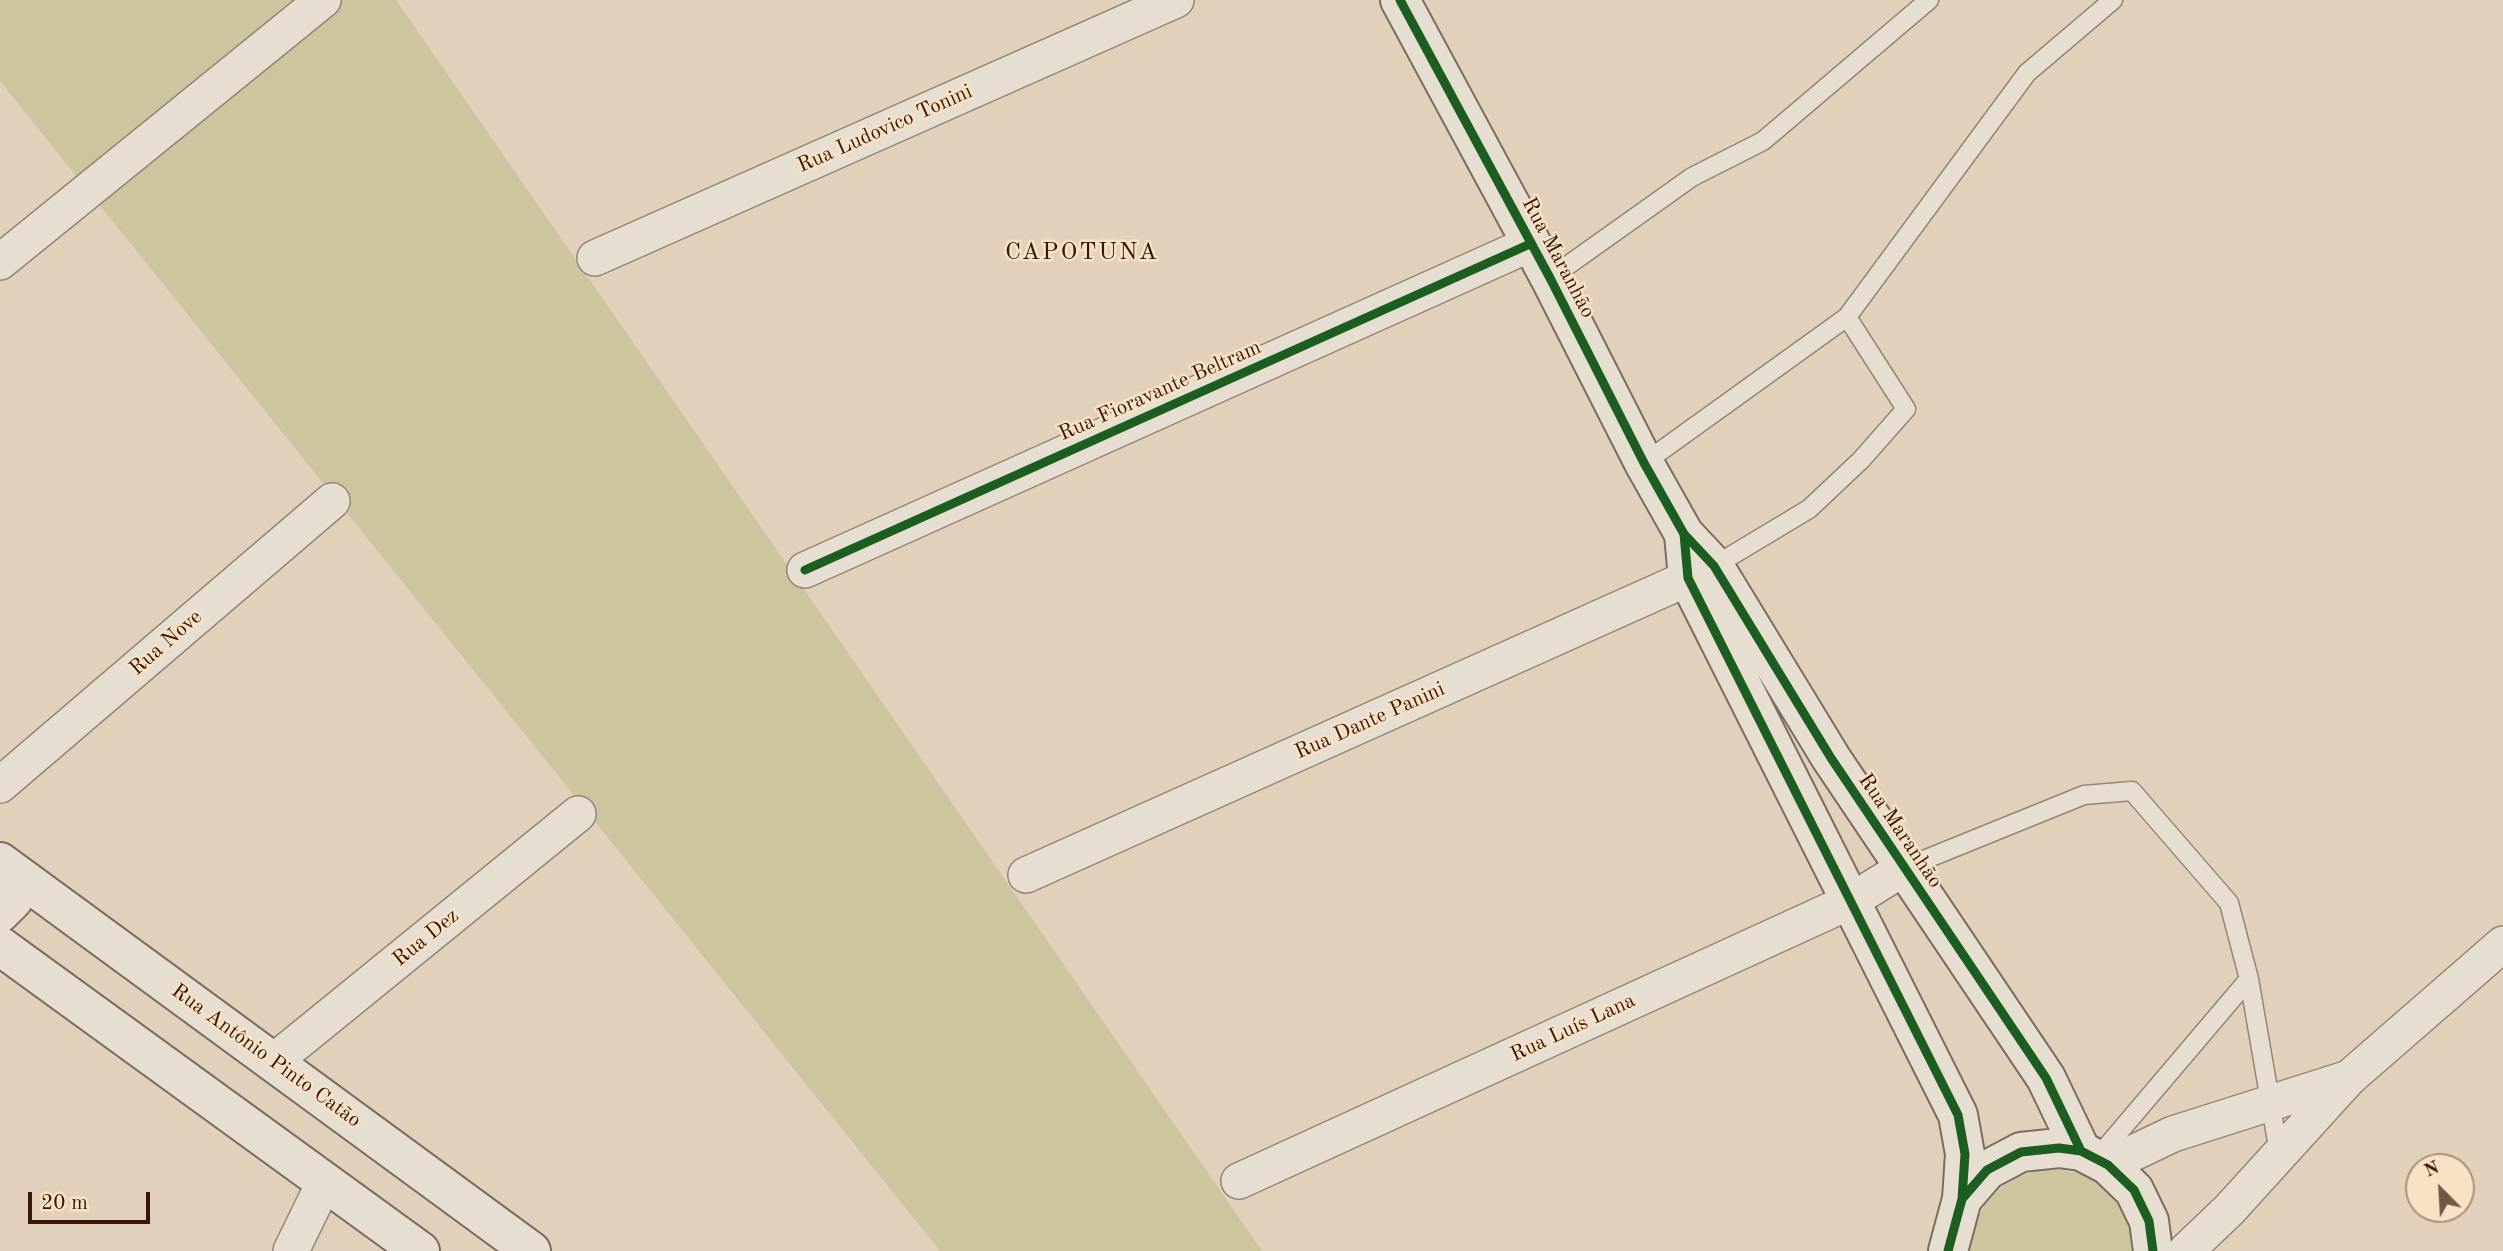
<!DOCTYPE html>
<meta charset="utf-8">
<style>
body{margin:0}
#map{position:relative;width:2503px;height:1251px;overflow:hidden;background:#e2d1ba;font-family:"Old Standard TT",serif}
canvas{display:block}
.north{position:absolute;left:2405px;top:1153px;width:70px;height:70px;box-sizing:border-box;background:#f8e2c6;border:2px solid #ab907a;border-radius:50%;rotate:336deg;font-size:19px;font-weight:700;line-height:28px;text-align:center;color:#371607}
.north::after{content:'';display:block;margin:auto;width:24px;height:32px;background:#735746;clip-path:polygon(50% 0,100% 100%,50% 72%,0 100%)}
.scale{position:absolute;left:28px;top:1192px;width:122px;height:32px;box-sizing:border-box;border:4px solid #371607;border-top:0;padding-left:9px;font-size:21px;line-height:24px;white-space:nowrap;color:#371607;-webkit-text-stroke:5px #f8e2c6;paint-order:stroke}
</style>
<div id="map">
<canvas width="2503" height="1251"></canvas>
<div class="north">N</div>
<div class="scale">20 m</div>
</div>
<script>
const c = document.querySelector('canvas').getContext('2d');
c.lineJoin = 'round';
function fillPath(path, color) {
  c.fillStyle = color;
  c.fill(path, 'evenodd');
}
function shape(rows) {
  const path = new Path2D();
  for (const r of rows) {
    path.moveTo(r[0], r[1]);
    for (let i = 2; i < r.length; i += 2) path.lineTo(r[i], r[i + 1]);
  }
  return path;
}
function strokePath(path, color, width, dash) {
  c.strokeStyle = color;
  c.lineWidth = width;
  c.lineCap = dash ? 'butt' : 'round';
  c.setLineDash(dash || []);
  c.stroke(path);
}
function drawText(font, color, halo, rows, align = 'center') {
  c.font = font + ' "Old Standard TT",serif';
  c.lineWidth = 5;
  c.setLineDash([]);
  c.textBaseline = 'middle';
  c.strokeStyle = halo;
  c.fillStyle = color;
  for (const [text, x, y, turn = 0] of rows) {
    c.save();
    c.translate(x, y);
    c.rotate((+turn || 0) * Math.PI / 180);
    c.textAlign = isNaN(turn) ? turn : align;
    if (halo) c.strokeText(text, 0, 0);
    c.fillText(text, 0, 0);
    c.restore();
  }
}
fillPath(shape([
 [0,0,396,0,1262,1251,940,1251,0,81],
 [2041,1170,2063,1170,2085,1175,2105,1186,2121,1201,2140,1251,1969,1251,1974,1224,1985,1205,2000,1188,2019,1177]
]), '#cdc59e');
const lane = shape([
 [1550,278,1692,177,1763,141,1929,0],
 [1644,463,1847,317,2027,73,2113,0],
 [1714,566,1809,509,1861,460,1906,409,1847,317],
 [1904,868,2084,795,2132,791,2229,903,2249,979,2279,1153],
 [2097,1158,2249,979]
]);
const street = shape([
 [595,258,1176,0],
 [0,262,323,0],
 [805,570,1530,244],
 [0,785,332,501],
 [1026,875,1713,567],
 [273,1062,578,814],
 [2108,1165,2173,1134,2349,1078],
 [1239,1181,1851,901,1904,868],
 [291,1251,325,1181],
 [2186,1251,2229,1210,2349,1078,2503,944]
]);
const secondary = shape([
 [1400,0,1550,278,1644,463,1684,534,1714,566,1831,758,2046,1078,2081,1151],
 [1684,534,1688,578,1958,1115,1965,1154,1962,1199],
 [0,862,531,1251],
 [0,913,13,900,20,877],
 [0,946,420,1251],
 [1948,1251,1962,1199,1987,1170,2021,1152,2059,1148,2081,1151,2108,1165,2134,1190,2149,1221,2153,1251]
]);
strokePath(lane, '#948677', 21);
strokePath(street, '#948677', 38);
strokePath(secondary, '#7b6d60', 42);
strokePath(lane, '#e7ded2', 18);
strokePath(street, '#e7ded2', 35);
strokePath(secondary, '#e7ded2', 38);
strokePath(shape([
 [1400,0,1550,278,1644,463,1684,534,1714,566,1831,758,2046,1078,2081,1151],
 [1684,534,1688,578,1958,1115,1965,1154,1962,1199],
 [805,570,1530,244],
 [1948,1251,1962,1199,1987,1170,2021,1152,2059,1148,2081,1151,2108,1165,2134,1190,2149,1221,2153,1251]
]), '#1b5e20', 9);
drawText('21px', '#371607', '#f8e2c6', [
 ["Rua Ludovico Tonini",885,129,-24],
 ["Rua Maranhão",1558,258,62],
 ["Rua Fioravante Beltram",1160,391,-24],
 ["Rua Nove",166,643,-41],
 ["Rua Dante Panini",1370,721,-24],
 ["Rua Maranhão",1900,831,56],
 ["Rua Dez",426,938,-39],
 ["Rua Luís Lana",1573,1028,-25],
 ["Rua Antônio Pinto Catão",266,1056,36]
]);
c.letterSpacing = '2px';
drawText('24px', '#371607', '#f8e2c6', [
 ["CAPOTUNA",1082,253]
]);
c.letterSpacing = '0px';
</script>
